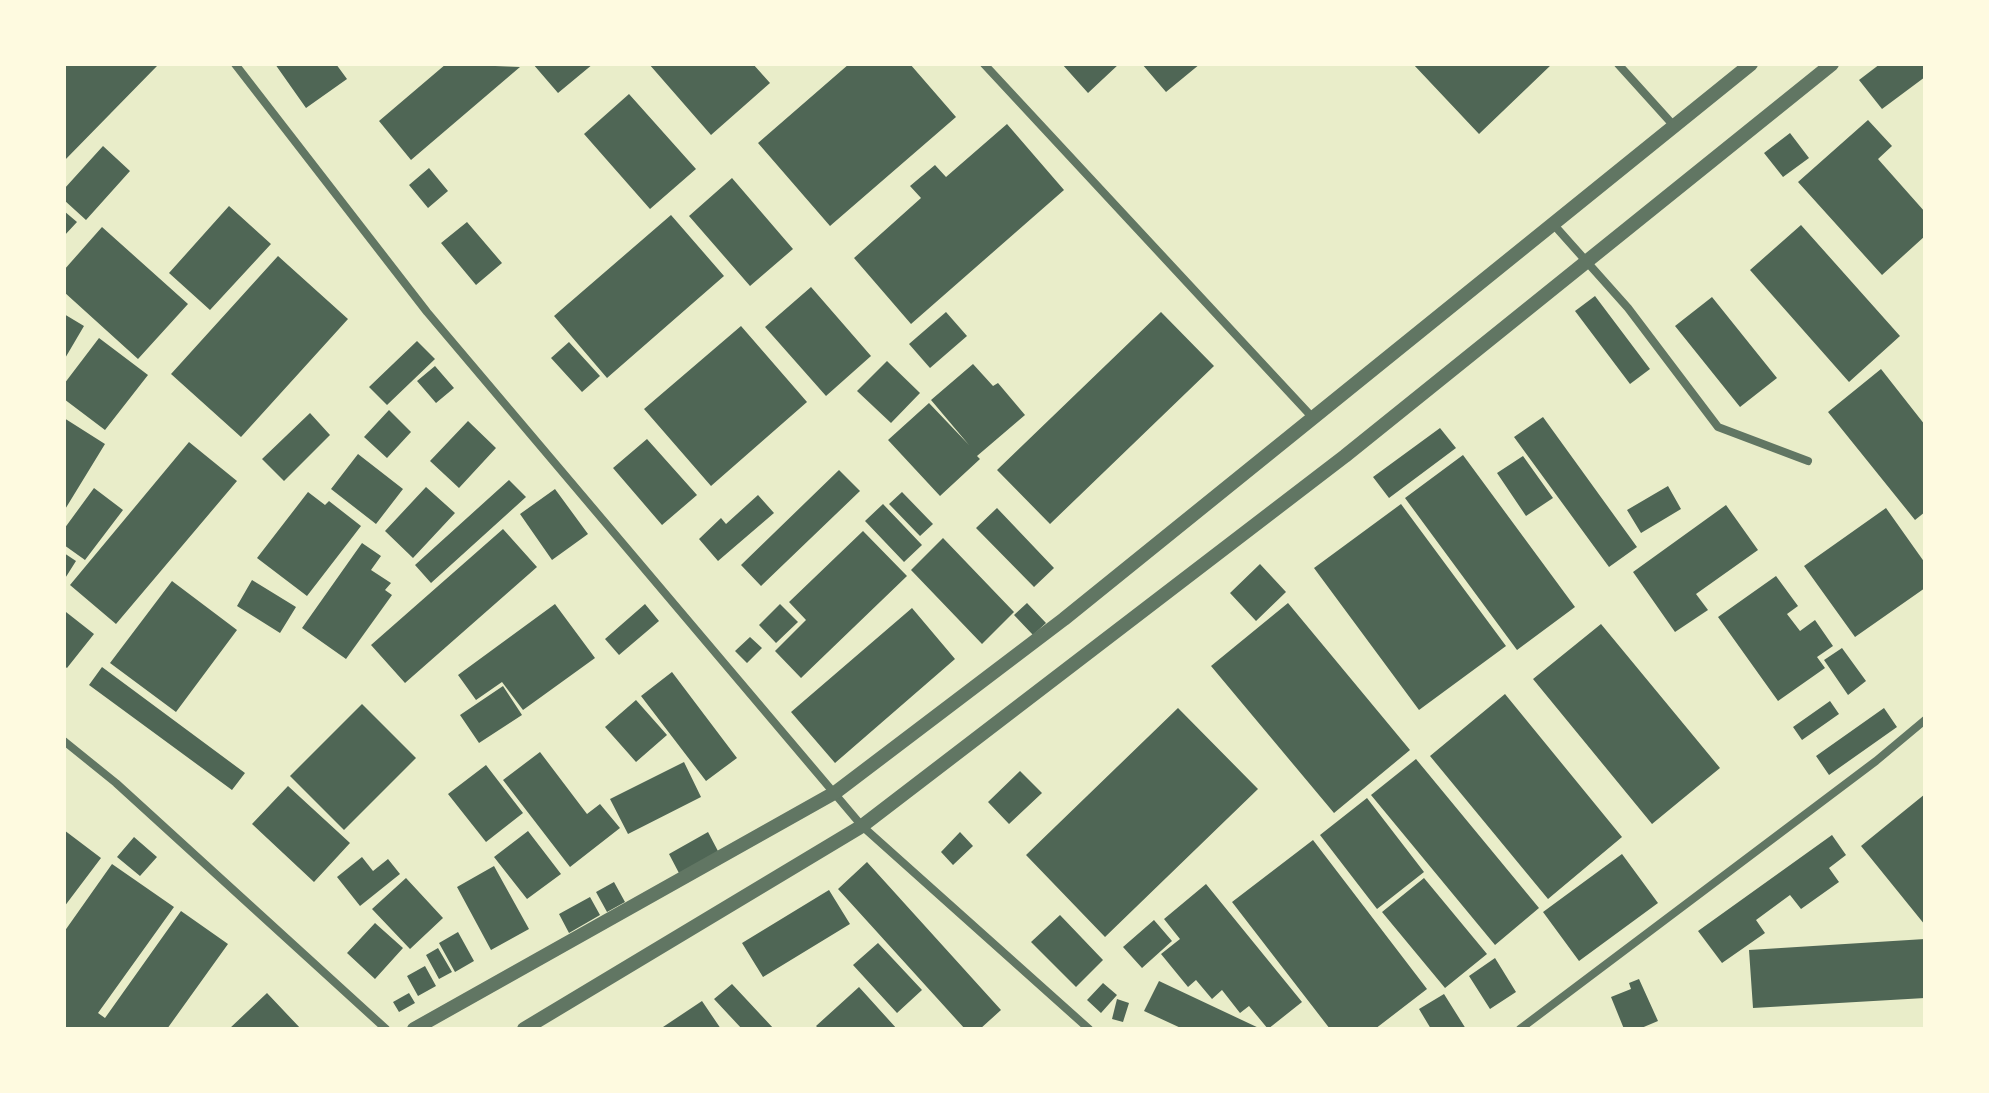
<!DOCTYPE html>
<style>
body{margin:0}
#map{position:relative;width:1989px;height:1093px;overflow:hidden;background:#e9edc9;font-family:"IBM Plex Sans",sans-serif}
canvas{display:block}
.frame{position:absolute;inset:0;border:66px solid #fefae0;pointer-events:none}
</style>
<div id="map">
<canvas width="1989" height="1093"></canvas>
<div class="frame"></div>
</div>
<script>
const c = document.querySelector('canvas').getContext('2d');
c.lineJoin = 'round';
function fillPath(path, color) {
  c.fillStyle = color;
  c.fill(path, 'evenodd');
}
function shape(rows) {
  const path = new Path2D();
  for (const r of rows) {
    path.moveTo(r[0], r[1]);
    for (let i = 2; i < r.length; i += 2) path.lineTo(r[i], r[i + 1]);
  }
  return path;
}
function strokePath(path, color, width, dash) {
  c.strokeStyle = color;
  c.lineWidth = width;
  c.lineCap = dash ? 'butt' : 'round';
  c.setLineDash(dash || []);
  c.stroke(path);
}
fillPath(shape([
 [64,64,157,66,64,161],
 [275,64,336,64,347,79,306,108],
 [446,64,520,67,411,160,379,121],
 [533,64,593,64,558,93],
 [649,64,753,64,770,83,711,135],
 [849,64,910,64,956,117,830,226,758,143],
 [1062,64,1119,64,1088,93],
 [1142,64,1200,64,1166,92],
 [1413,64,1549,64,1551,65,1479,134],
 [1880,64,1925,64,1925,77,1882,109,1859,80],
 [629,94,696,169,650,209,584,134],
 [1868,120,1892,146,1878,159,1925,212,1925,236,1882,275,1798,182],
 [1007,124,1064,190,911,324,854,258,921,198,910,186,935,165,946,177],
 [1790,133,1809,158,1783,177,1764,153],
 [103,146,130,171,86,220,64,200,64,189],
 [429,168,448,191,428,208,409,185],
 [732,178,793,249,750,286,689,216],
 [229,206,271,244,210,310,169,273],
 [64,211,77,222,64,236],
 [671,215,724,276,607,378,554,316],
 [467,222,502,263,476,285,441,243],
 [1801,225,1900,336,1849,382,1750,270],
 [102,227,188,304,138,359,64,292,64,270],
 [278,256,348,319,241,437,171,374],
 [811,287,871,356,826,396,765,327],
 [1595,296,1650,369,1630,384,1575,311],
 [1712,297,1777,378,1740,407,1675,326],
 [946,312,967,336,930,368,909,344],
 [1161,312,1214,366,1050,524,997,470],
 [64,314,84,326,64,360],
 [741,326,807,402,711,486,644,409],
 [99,338,148,375,105,430,64,399,64,384],
 [417,341,435,359,387,405,369,387],
 [569,342,600,376,582,392,551,358],
 [887,361,920,393,891,423,857,391],
 [973,364,993,386,998,383,1025,415,977,456,980,459,940,496,888,440,929,403,969,445,931,400],
 [435,366,454,388,436,403,417,381],
 [1881,369,1925,425,1925,512,1915,520,1828,412],
 [389,410,411,432,387,458,364,437],
 [310,413,330,435,284,481,262,459],
 [1543,417,1637,547,1609,567,1514,437],
 [64,418,105,444,64,511],
 [468,421,496,448,459,488,430,461],
 [1440,428,1456,448,1389,498,1373,477],
 [647,439,697,495,662,525,613,468],
 [189,442,237,481,116,624,70,585],
 [358,454,403,489,376,524,331,489],
 [1463,455,1575,607,1517,650,1405,498],
 [1523,456,1553,498,1526,516,1497,473],
 [839,470,860,491,761,586,741,565],
 [509,480,526,497,431,583,415,565],
 [1668,486,1681,509,1641,533,1627,510],
 [426,487,455,513,413,558,385,531],
 [94,488,123,510,85,560,64,545,64,529],
 [555,489,588,534,552,560,520,514],
 [308,492,325,505,329,501,361,526,307,596,257,558],
 [902,492,933,524,920,536,889,504],
 [758,495,774,513,718,561,699,539,721,518,726,524],
 [883,504,922,545,904,562,865,521],
 [1401,504,1506,646,1419,710,1314,568],
 [1726,505,1758,550,1696,594,1708,610,1675,632,1633,572],
 [997,508,1054,568,1034,587,976,528],
 [1886,508,1925,563,1925,588,1855,637,1804,566],
 [503,529,537,567,405,683,371,645],
 [863,531,907,576,801,678,775,651,806,620,789,602],
 [943,538,1014,612,982,644,911,570],
 [362,543,381,556,371,570,391,583,385,590,392,595,346,659,302,628],
 [64,553,76,561,64,580],
 [1260,564,1286,592,1256,621,1230,593],
 [1776,576,1798,606,1787,614,1800,631,1815,620,1833,646,1817,657,1825,668,1778,701,1718,617],
 [252,580,296,607,280,633,237,606],
 [172,581,237,630,176,712,110,663],
 [1027,603,1046,623,1033,635,1014,615],
 [1288,603,1410,750,1334,813,1211,666],
 [555,604,595,658,523,710,502,682,476,700,458,675],
 [645,604,659,621,619,655,605,639],
 [780,604,798,622,776,643,759,625],
 [912,608,955,659,835,763,791,712],
 [66,612,94,634,67,668,64,666],
 [1601,624,1720,768,1652,824,1533,679],
 [750,637,762,648,747,663,735,651],
 [1842,648,1866,681,1848,695,1824,660],
 [102,667,245,773,232,790,89,685],
 [672,672,737,758,706,781,641,696],
 [503,686,522,715,479,743,460,715],
 [1505,694,1622,837,1548,899,1430,756],
 [636,700,667,735,636,762,605,727],
 [1830,701,1839,714,1802,740,1793,727],
 [362,704,416,758,344,830,290,776],
 [1178,708,1258,789,1105,937,1026,855],
 [1884,708,1897,727,1829,775,1816,756],
 [540,752,587,814,600,804,620,828,570,867,503,780],
 [1416,759,1539,908,1495,945,1371,795],
 [684,762,701,797,628,834,610,799],
 [486,765,523,813,486,842,448,794],
 [1020,771,1042,793,1009,824,988,802],
 [288,786,350,843,314,882,252,824],
 [1925,794,1925,925,1861,846],
 [1367,798,1424,872,1377,909,1320,835],
 [64,830,101,858,64,907],
 [528,831,561,874,527,899,494,857],
 [708,832,719,853,680,875,669,854],
 [960,832,973,846,953,865,941,852],
 [1832,835,1846,855,1829,868,1839,882,1801,909,1790,895,1756,920,1765,933,1722,963,1698,931],
 [134,837,157,857,140,876,117,857],
 [1313,840,1427,989,1375,1029,1330,1029,1232,902],
 [1622,854,1658,903,1579,961,1543,912],
 [362,857,373,871,388,859,400,874,360,906,337,877],
 [867,862,1001,1010,980,1029,965,1029,838,889],
 [112,864,174,907,98,1013,105,1018,181,911,228,944,167,1029,64,1029,64,932],
 [494,866,529,929,491,950,457,887],
 [406,878,443,918,410,949,372,909],
 [1424,878,1487,954,1445,988,1382,912],
 [614,882,625,902,607,912,596,892],
 [1206,884,1302,1002,1268,1029,1249,1006,1240,1013,1222,990,1212,999,1196,980,1188,987,1161,954,1180,939,1164,919],
 [829,890,850,924,763,977,742,943],
 [590,897,600,915,569,933,559,914],
 [1060,915,1103,960,1076,987,1031,942],
 [1154,920,1172,941,1142,968,1123,947],
 [375,923,403,948,375,979,347,953],
 [458,932,474,961,455,972,439,943],
 [1925,939,1925,998,1753,1008,1749,950],
 [878,943,922,990,897,1013,853,965],
 [438,948,452,972,439,979,426,955],
 [1495,958,1516,992,1490,1009,1469,976],
 [425,966,436,986,418,996,407,976],
 [1639,979,1658,1021,1639,1029,1624,1029,1611,997,1631,989,1629,983],
 [1159,981,1261,1029,1183,1029,1144,1011],
 [1103,983,1117,995,1101,1013,1087,1000],
 [732,984,774,1029,742,1029,714,999],
 [859,987,897,1029,819,1029,816,1026],
 [267,993,301,1029,229,1029],
 [409,993,415,1003,399,1012,393,1002],
 [1444,994,1466,1029,1431,1029,1419,1009],
 [1117,999,1129,1003,1123,1022,1112,1019],
 [702,1001,721,1029,660,1029]
]), '#4f6655');
strokePath(shape([
 [235,64,427,312,862,826,1089,1029],
 [984,64,1313,418],
 [1618,64,1675,127],
 [1554,225,1628,308,1718,427,1808,461],
 [64,741,116,783,386,1029],
 [1520,1029,1876,761,1925,720]
]), '#617663', 8);
strokePath(shape([
 [414,1029,836,792,1064,619,1751,64],
 [524,1029,862,826,1345,456,1832,64]
]), '#617663', 14);
</script>
